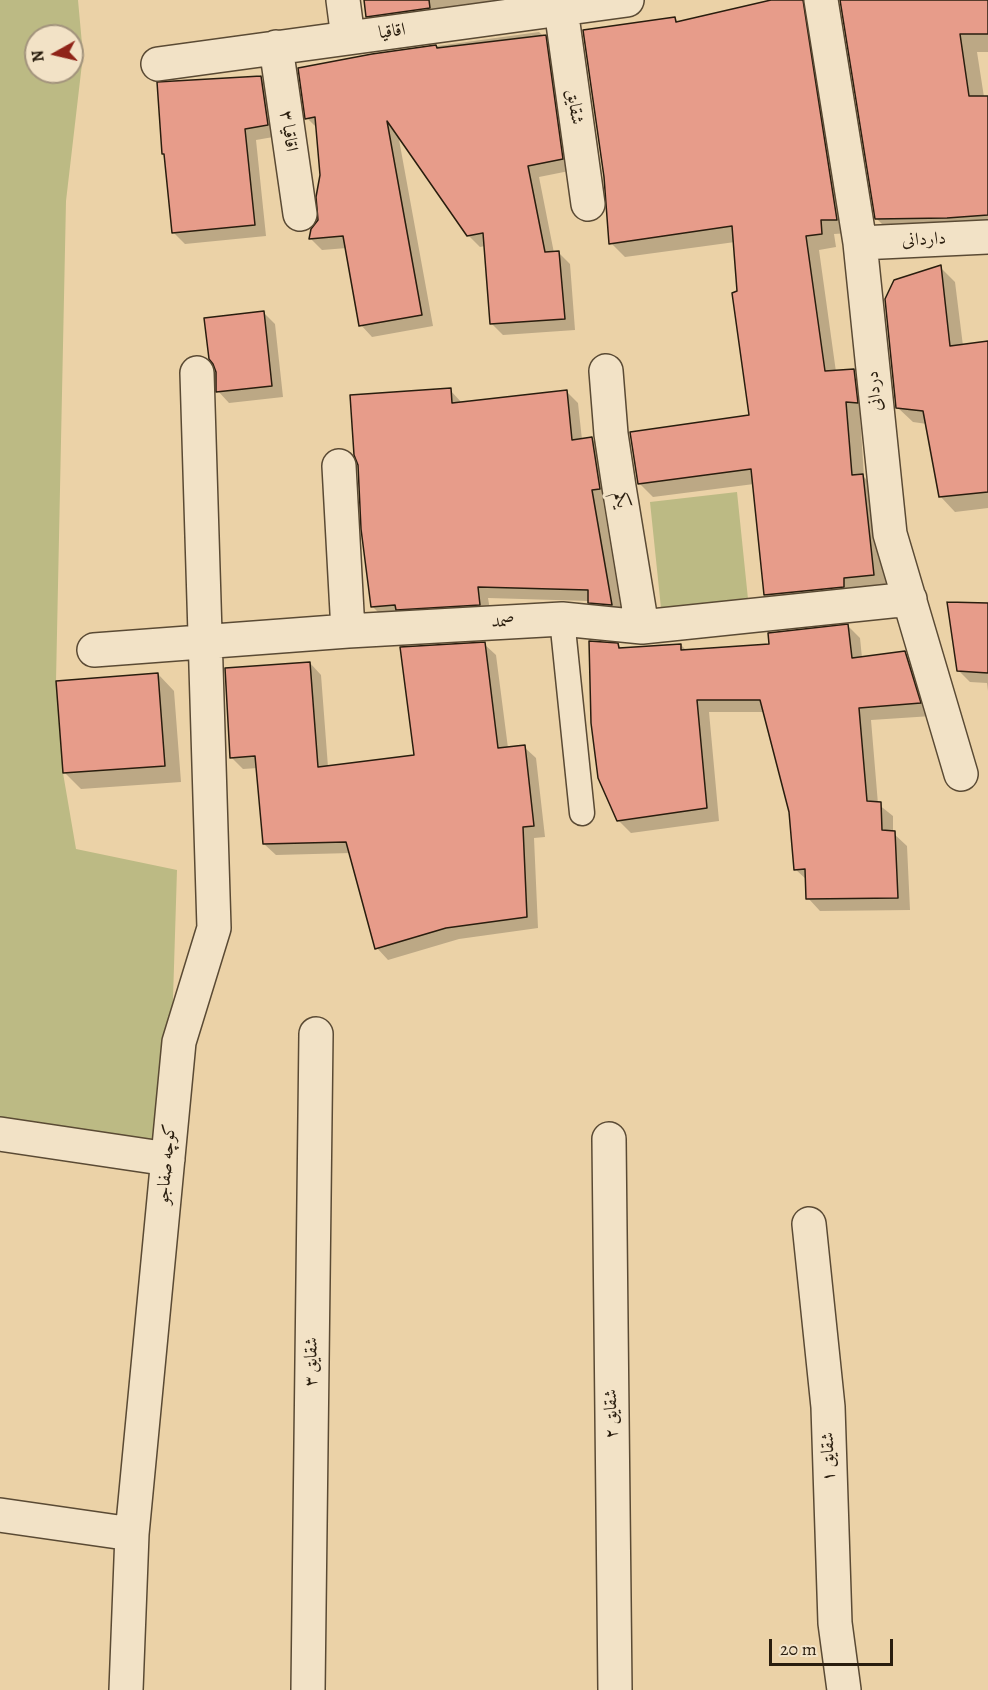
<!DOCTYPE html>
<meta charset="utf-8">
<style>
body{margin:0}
#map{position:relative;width:988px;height:1690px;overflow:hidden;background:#ebd2a7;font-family:Alegreya,serif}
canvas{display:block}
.north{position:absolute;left:24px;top:24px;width:60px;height:60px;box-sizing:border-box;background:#f2e2c6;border:2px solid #a2937c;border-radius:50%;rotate:262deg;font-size:16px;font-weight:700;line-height:24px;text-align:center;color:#291d0e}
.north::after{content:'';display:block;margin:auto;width:21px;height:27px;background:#8f2418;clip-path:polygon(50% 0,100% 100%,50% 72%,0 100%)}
.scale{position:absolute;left:769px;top:1639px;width:124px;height:27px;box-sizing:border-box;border:3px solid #291d0e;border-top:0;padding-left:8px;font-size:18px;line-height:21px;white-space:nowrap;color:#291d0e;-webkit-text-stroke:4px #f2e2c6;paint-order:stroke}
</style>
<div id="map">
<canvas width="988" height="1690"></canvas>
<div class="north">N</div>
<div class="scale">20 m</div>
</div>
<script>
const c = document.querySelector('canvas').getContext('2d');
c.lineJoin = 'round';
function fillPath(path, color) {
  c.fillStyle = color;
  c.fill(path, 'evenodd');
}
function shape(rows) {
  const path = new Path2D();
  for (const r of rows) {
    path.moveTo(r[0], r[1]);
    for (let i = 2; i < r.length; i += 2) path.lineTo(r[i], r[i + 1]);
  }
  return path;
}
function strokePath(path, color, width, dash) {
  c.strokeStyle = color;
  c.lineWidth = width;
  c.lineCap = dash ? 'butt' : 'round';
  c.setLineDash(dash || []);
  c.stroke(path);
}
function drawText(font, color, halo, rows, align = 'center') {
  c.font = font + ' Alegreya,Amiri,serif';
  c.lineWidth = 6;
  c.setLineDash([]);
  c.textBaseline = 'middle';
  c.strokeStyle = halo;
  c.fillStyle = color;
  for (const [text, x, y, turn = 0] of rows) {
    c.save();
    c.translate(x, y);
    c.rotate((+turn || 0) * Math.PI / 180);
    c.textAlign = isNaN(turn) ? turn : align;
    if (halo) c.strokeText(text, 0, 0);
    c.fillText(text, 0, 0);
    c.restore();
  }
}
fillPath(shape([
 [0,0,78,0,83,55,66,201,56,681,63,773,76,849,177,870,168,1159,0,1134],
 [36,36,72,36,72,72,36,72],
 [737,492,748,599,661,608,650,502]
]), '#bcba84');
fillPath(shape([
 [365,0,546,0,379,28,368,16],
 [778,0,810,0,850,233,834,234,836,247,819,250,836,372,854,371,868,385,871,416,860,415,864,477,876,490,887,589,780,609,766,595,754,484,653,497,639,483,750,416,735,242,625,257,611,243,675,19,679,23],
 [842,0,988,0,988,52,977,52,984,97,988,97,988,234,895,237,877,219],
 [539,32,557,49,574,170,539,177,554,253,559,253,570,264,575,330,503,335,492,324,485,246,480,247,468,235,398,134,433,326,372,337,361,325,347,248,322,250,311,239,319,221,322,175,318,129,307,118,372,55],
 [261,78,272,90,279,136,256,140,266,236,185,244,174,233],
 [940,267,955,282,963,346,988,343,988,508,955,512,940,496,927,424,913,422,897,407],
 [264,313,275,324,283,397,229,403,218,391],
 [450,390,462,403,566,391,578,403,582,440,592,439,604,450,611,500,603,501,622,616,601,614,589,601,488,598,491,616,384,618,372,606],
 [988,605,988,691,987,683,970,682,958,670],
 [848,626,860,638,862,658,904,652,917,665,932,716,871,720,878,804,893,816,893,833,907,846,910,910,820,911,808,898,807,880,795,869,790,812,764,712,709,712,719,821,631,833,618,820,618,645,622,649,681,645,687,651,771,645],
 [484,644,496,655,508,748,524,747,536,758,545,837,534,838,538,928,459,939,388,960,377,948,351,853,276,855,264,844,258,768,243,769,231,757,310,663,321,675,328,767,416,757],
 [158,674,174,691,181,782,81,789,64,772]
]), '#0003');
const building = shape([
 [364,0,429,0,430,8,366,17,364,0],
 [771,0,803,0,837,220,821,220,822,234,806,236,825,371,854,369,858,403,846,402,852,475,863,474,874,575,844,578,844,587,764,595,751,469,638,484,630,432,749,415,732,293,737,291,732,226,609,244,604,177,583,30,675,17,676,22,771,0],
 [840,0,988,0,988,34,960,34,969,96,988,96,988,215,947,218,875,219,840,0],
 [546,35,563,159,528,166,545,252,559,251,565,319,490,324,483,233,467,236,387,121,422,315,359,326,343,236,309,239,311,229,318,220,316,197,320,175,315,117,305,119,298,68,372,54,436,45,437,48,546,35],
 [261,76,268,125,245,129,255,225,172,233,164,154,162,154,157,82,261,76],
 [941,265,950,346,988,341,988,492,939,497,923,411,896,408,885,299,894,280,941,265],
 [264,311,272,386,216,392,216,372,213,364,209,359,204,318,264,311],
 [451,388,452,403,567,390,572,440,592,437,600,489,592,490,612,605,588,603,588,590,478,587,480,605,396,610,395,605,371,607,361,529,358,465,354,455,350,395,451,388],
 [947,602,988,603,988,673,957,671,947,602],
 [848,624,852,658,905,651,921,703,859,708,867,801,881,802,882,830,895,831,898,898,806,899,805,869,794,870,789,812,760,700,697,700,707,808,617,821,598,778,591,723,589,641,618,643,619,648,681,644,681,650,769,644,768,633,848,624],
 [485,642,498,748,525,745,534,826,523,827,527,917,446,928,375,949,346,842,263,844,255,756,230,758,225,668,310,662,318,767,414,755,400,647,485,642],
 [158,673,165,766,63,773,56,681,158,673]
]);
fillPath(building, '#e79c8a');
strokePath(building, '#291d0e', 1.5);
const service = shape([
 [562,619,582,813]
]);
const minor = shape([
 [343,0,348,38],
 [821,0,860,243,890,534,961,774],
 [561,9,588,204],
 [276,47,300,214],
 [158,64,627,0],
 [860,243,988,237],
 [606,371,611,434,619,487,642,627],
 [339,466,348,631],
 [94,650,348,631,562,619,642,627,910,599],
 [0,1134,168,1159],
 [609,1139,615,1690],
 [809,1224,828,1407,835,1623,844,1690],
 [0,1515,132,1534],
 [126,1690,132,1534,179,1042,214,928,197,373],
 [308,1690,316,1034]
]);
strokePath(service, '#5a4a34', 27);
strokePath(minor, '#5a4a34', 36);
strokePath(service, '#f2e2c6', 24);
strokePath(minor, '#f2e2c6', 33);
drawText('18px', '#291d0e', '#f2e2c6', [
 ["اقاقیا",392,32,-8],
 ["شقایق",574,107,82],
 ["اقاقیا ۳",288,131,82],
 ["داردانی",924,240,-3],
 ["دردانی",875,391,-96],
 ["یکم",621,500,81],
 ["صمد",503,622,-3],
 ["کوچه صفاجو",167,1164,-85],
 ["شقایق ۳",312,1362,-89],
 ["شقایق ۲",612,1414,-91],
 ["شقایق ۱",829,1457,-91]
]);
</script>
